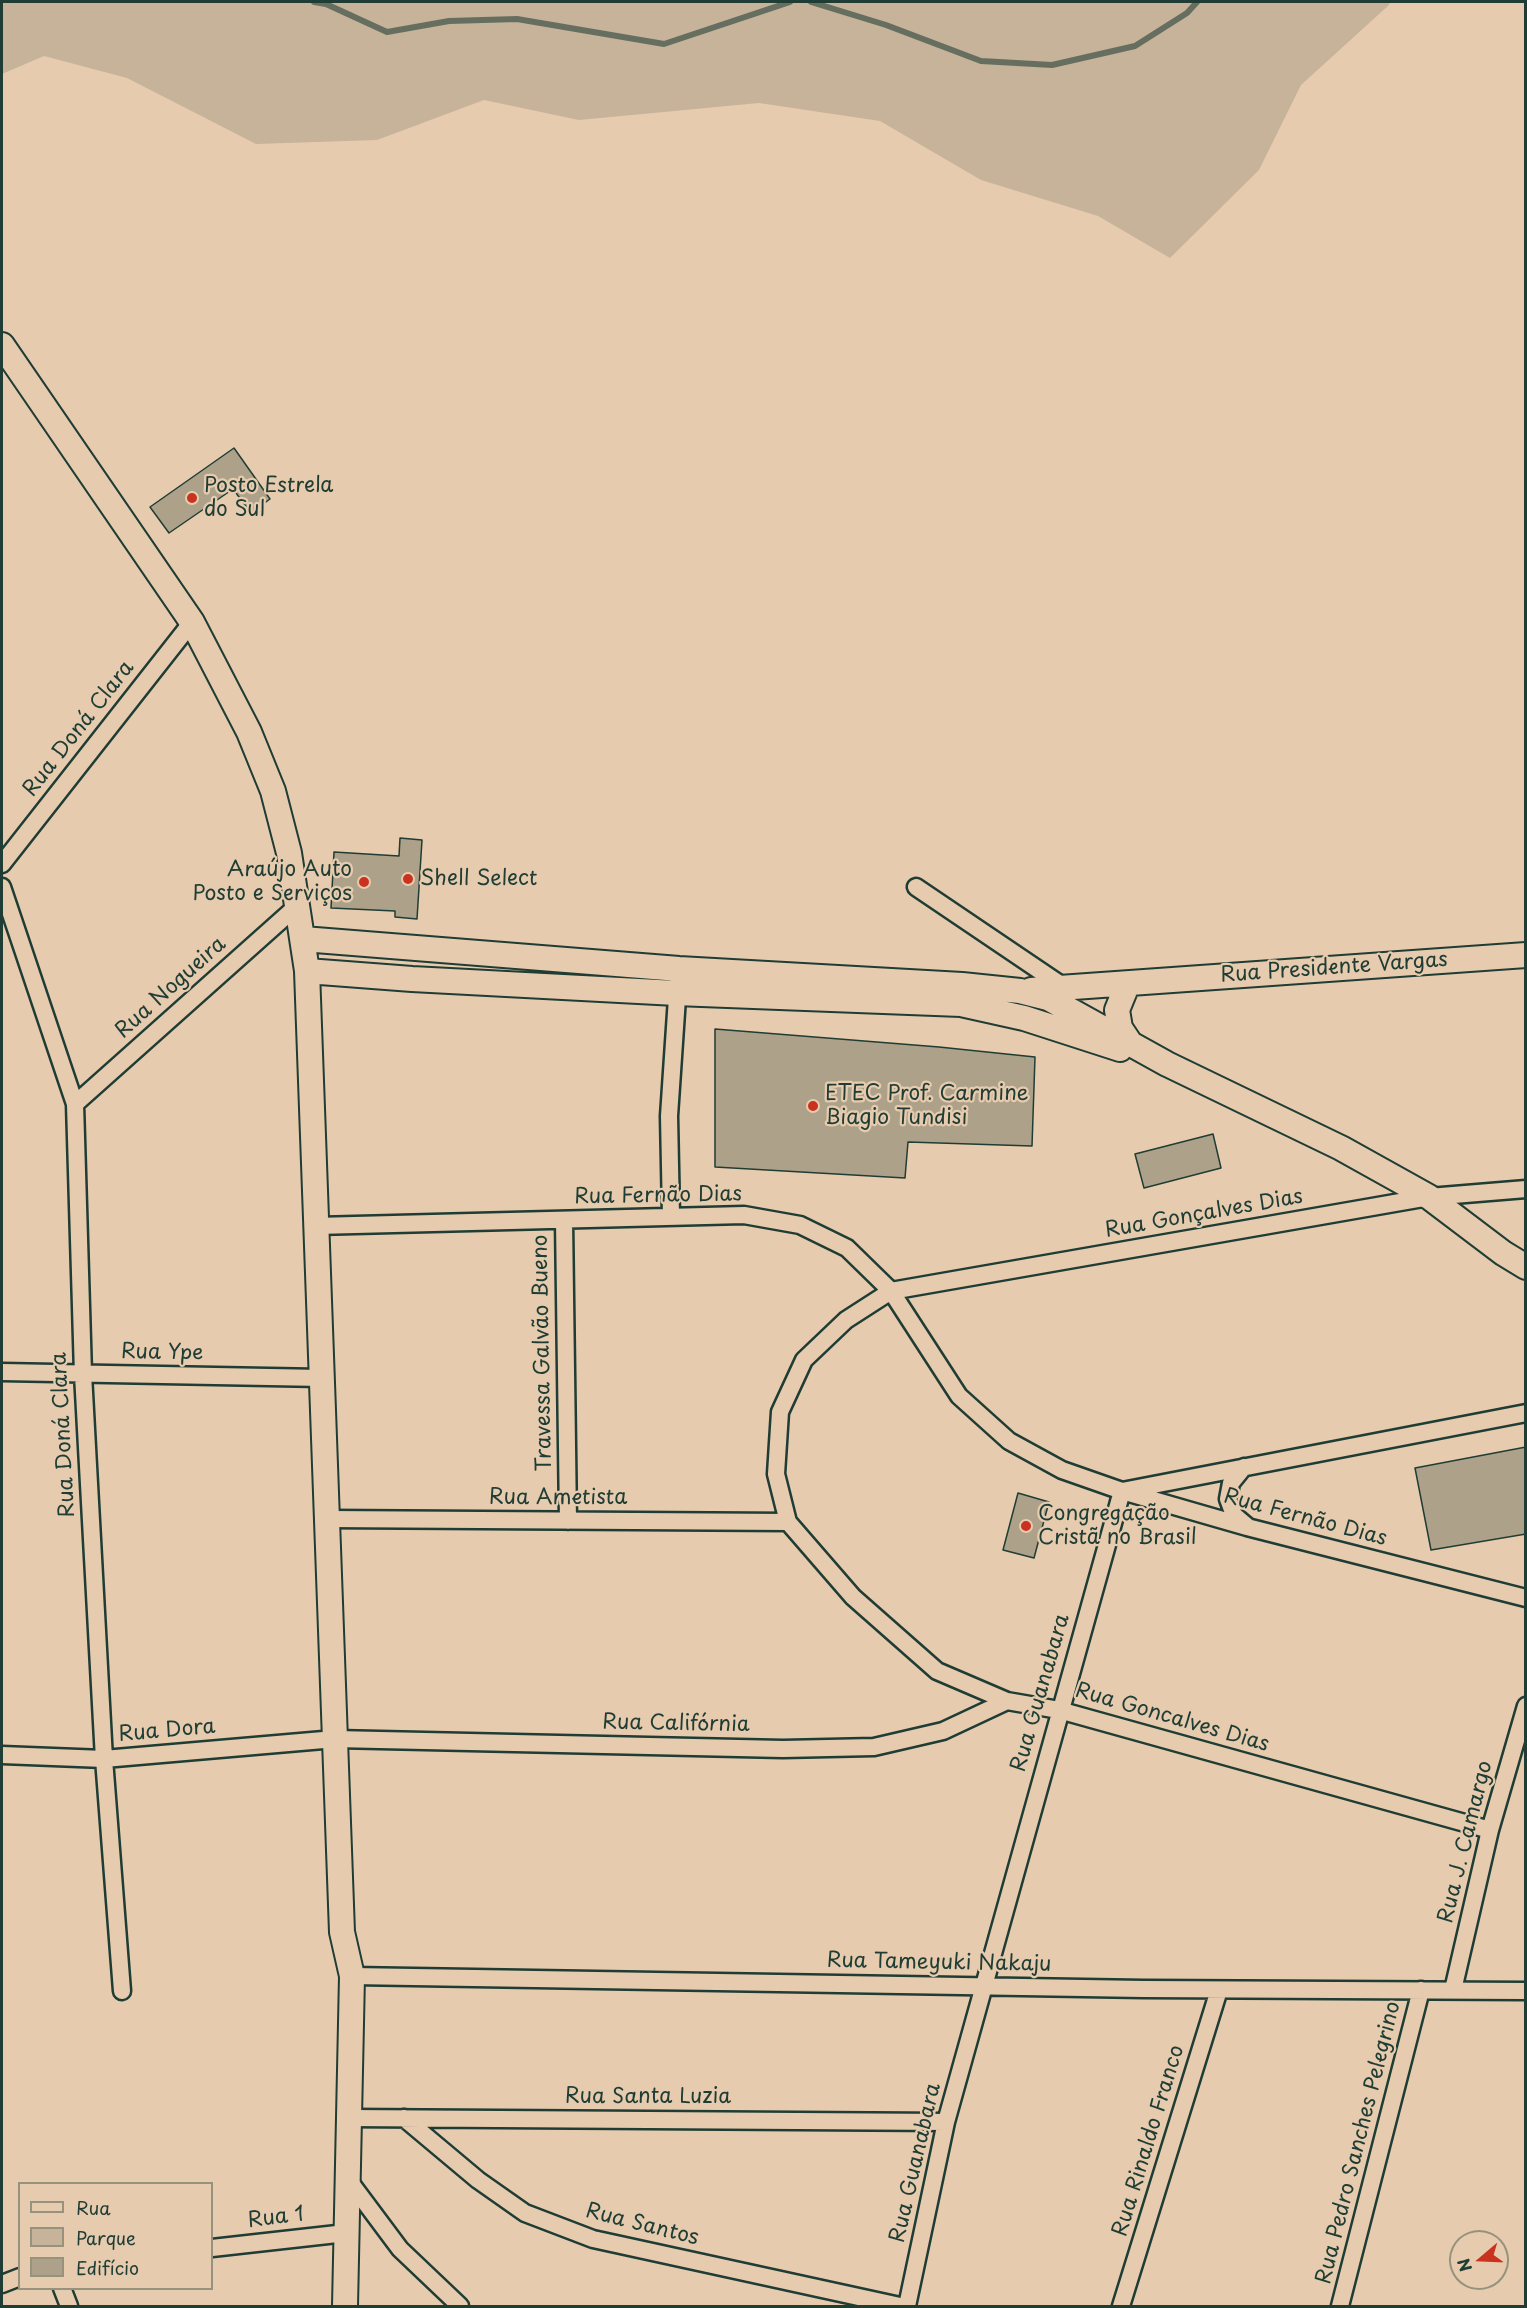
<!DOCTYPE html>
<meta charset="utf-8">
<style>
body{margin:0}
#map{position:relative;width:1527px;height:2308px;overflow:hidden;background:#e7cbae;font-family:"Playpen Sans",sans-serif}
canvas{display:block}
.frame{position:absolute;inset:0;border:3px solid #1f3d34;pointer-events:none}
.legend{position:absolute;left:18px;top:2182px;width:195px;height:108px;box-sizing:border-box;background:#e7cbae;border:2px solid #97927d;margin:0;padding:8px 10px;list-style:none;font-size:18px;color:#1f3d34}
.legend li{display:flex;align-items:center;gap:12px;height:30px}
.legend b{width:30px;border:2px solid #97927d}
.north{position:absolute;left:1449px;top:2230px;width:60px;height:60px;box-sizing:border-box;background:#e7cbae;border:2px solid #97927d;border-radius:50%;rotate:251deg;font-size:16px;font-weight:700;line-height:24px;text-align:center;color:#1f3d34}
.north::after{content:'';display:block;margin:auto;width:21px;height:27px;background:#c8321e;clip-path:polygon(50% 0,100% 100%,50% 72%,0 100%)}
</style>
<div id="map">
<canvas width="1527" height="2308"></canvas>
<div class="frame"></div>
<ul class="legend">
<li><b style="height:8px;background:#e7cbae"></b>Rua</li>
<li><b style="height:16px;background:#c6b39a"></b>Parque</li>
<li><b style="height:16px;background:#ada18a"></b>Edifício</li>
</ul>
<div class="north">N</div>
</div>
<script>
const c = document.querySelector('canvas').getContext('2d');
c.lineJoin = 'round';
function fillPath(path, color) {
  c.fillStyle = color;
  c.fill(path, 'evenodd');
}
function shape(rows) {
  const path = new Path2D();
  for (const r of rows) {
    path.moveTo(r[0], r[1]);
    for (let i = 2; i < r.length; i += 2) path.lineTo(r[i], r[i + 1]);
  }
  return path;
}
function strokePath(path, color, width, dash) {
  c.strokeStyle = color;
  c.lineWidth = width;
  c.lineCap = dash ? 'butt' : 'round';
  c.setLineDash(dash || []);
  c.stroke(path);
}
function drawText(font, color, halo, rows, align = 'center') {
  c.font = font + ' "Playpen Sans",sans-serif';
  c.lineWidth = 4.5;
  c.setLineDash([]);
  c.textBaseline = 'middle';
  c.strokeStyle = halo;
  c.fillStyle = color;
  for (const [text, x, y, turn = 0] of rows) {
    c.save();
    c.translate(x, y);
    c.rotate((+turn || 0) * Math.PI / 180);
    c.textAlign = isNaN(turn) ? turn : align;
    if (halo) c.strokeText(text, 0, 0);
    c.fillText(text, 0, 0);
    c.restore();
  }
}
fillPath(shape([
 [2,2,1390,2,1389,5,1301,85,1259,170,1170,258,1098,216,981,180,880,121,759,103,579,120,484,100,377,140,256,144,127,78,44,56,2,74]
]), '#c6b39a');
strokePath(shape([
 [314,2,326,4,387,32,449,21,517,19,664,44,790,2],
 [811,2,886,25,981,61,1052,65,1135,46,1187,13,1197,2]
]), '#666f5f', 6);
const building = shape([
 [234,448,270,499,251,513,233,489,169,533,150,507,234,448],
 [400,838,422,840,417,919,395,917,395,911,331,908,334,852,399,856,400,838],
 [715,1029,939,1047,1035,1057,1032,1146,908,1142,905,1178,715,1167,715,1029],
 [1213,1134,1221,1168,1144,1188,1135,1154,1213,1134],
 [1526,1447,1526,1534,1431,1550,1415,1468,1526,1447],
 [1018,1493,1049,1502,1034,1558,1003,1550,1018,1493]
]);
fillPath(building, '#ada18a');
strokePath(building, '#1f3d34', 1.5);
const street = shape([
 [2,864,192,622],
 [2,887,75,1104,83,1374,104,1759,122,1991],
 [916,887,1064,987],
 [75,1104,297,906],
 [671,1216,669,1116,678,983],
 [564,1220,568,1521],
 [316,1226,744,1215,800,1225,847,1248,891,1291,959,1396,1009,1441,1062,1470,1122,1491,1247,1527,1526,1598],
 [2,1372,322,1378],
 [1244,1467,1231,1483,1228,1499,1234,1515,1247,1526],
 [327,1519,788,1522],
 [2,1755,104,1759,335,1739,783,1749,874,1747,943,1731,1007,1701],
 [1490,1830,1059,1710,1007,1701,937,1671,853,1597,788,1522,776,1474,780,1412,804,1360,846,1320,891,1291,1429,1197,1526,1189],
 [352,1976,1144,1989,1526,1991],
 [1453,1990,1490,1830,1526,1706],
 [349,2118,946,2122],
 [404,2118,478,2180,525,2213,593,2239,900,2306],
 [347,2178,400,2249,460,2306],
 [212,2248,346,2233],
 [2,2284,20,2277],
 [62,2288,69,2306],
 [907,2306,946,2122,1122,1491,1526,1413],
 [1121,2306,1219,1990],
 [1340,2306,1421,1990]
]);
const secondary = shape([
 [2,345,192,622,249,732,273,791,289,853,307,971,342,1932,352,1976,345,2306],
 [303,939,679,969,962,985,1020,991,1048,998,1167,1064,1341,1148,1429,1197,1503,1253,1526,1267],
 [307,971,412,979,676,993,961,1004,1024,1018,1120,1049],
 [1126,988,1117,1010,1120,1028,1130,1043],
 [1031,990,1526,955]
]);
strokePath(street, '#1f3d34', 21);
strokePath(secondary, '#1f3d34', 28);
strokePath(street, '#e7cbae', 16);
strokePath(secondary, '#e7cbae', 24);
for (const [x, y, r, color] of [
 [192,498,6,"#c8321e"],
 [408,879,6,"#c8321e"],
 [364,882,6,"#c8321e"],
 [813,1106,6,"#c8321e"],
 [1026,1526,6,"#c8321e"]
]) {
  const dot = new Path2D();
  dot.arc(x, y, r, 0, 2 * Math.PI);
  c.fillStyle = color;
  c.fill(dot);
  strokePath(dot, '#e7cbae', 2);
}
drawText('21px', '#1f3d34', '#e7cbae', [
 ["Posto Estrela",204,486],
 ["do Sul",204,510],
 ["Araújo Auto",352,870,"right"],
 ["Posto e Serviços",352,894,"right"],
 ["Shell Select",420,879],
 ["ETEC Prof. Carmine",825,1094],
 ["Biagio Tundisi",825,1118],
 ["Congregação",1038,1514],
 ["Cristã no Brasil",1038,1538]
], 'left');
drawText('21px', '#1f3d34', '#e7cbae', [
 ["Rua Doná Clara",79,729,-52],
 ["Rua Presidente Vargas",1334,968,-4],
 ["Rua Nogueira",171,988,-42],
 ["Rua Fernão Dias",658,1196,-1],
 ["Rua Gonçalves Dias",1204,1214,-10],
 ["Rua Ype",162,1353,1],
 ["Travessa Galvão Bueno",543,1353,-91],
 ["Rua Doná Clara",64,1435,-93],
 ["Rua Ametista",558,1498],
 ["Rua Fernão Dias",1305,1518,15],
 ["Rua Guanabara",1041,1693,-74],
 ["Rua Goncalves Dias",1172,1718,16],
 ["Rua Califórnia",676,1724,1],
 ["Rua Dora",167,1731,-5],
 ["Rua J. Camargo",1466,1842,-76],
 ["Rua Tameyuki Nakaju",939,1963,1],
 ["Rua Santa Luzia",648,2097],
 ["Rua Rinaldo Franco",1149,2141,-73],
 ["Rua Pedro Sanches Pelegrino",1359,2143,-76],
 ["Rua Guanabara",916,2163,-77],
 ["Rua 1",276,2218,-7],
 ["Rua Santos",642,2225,14]
]);
</script>
